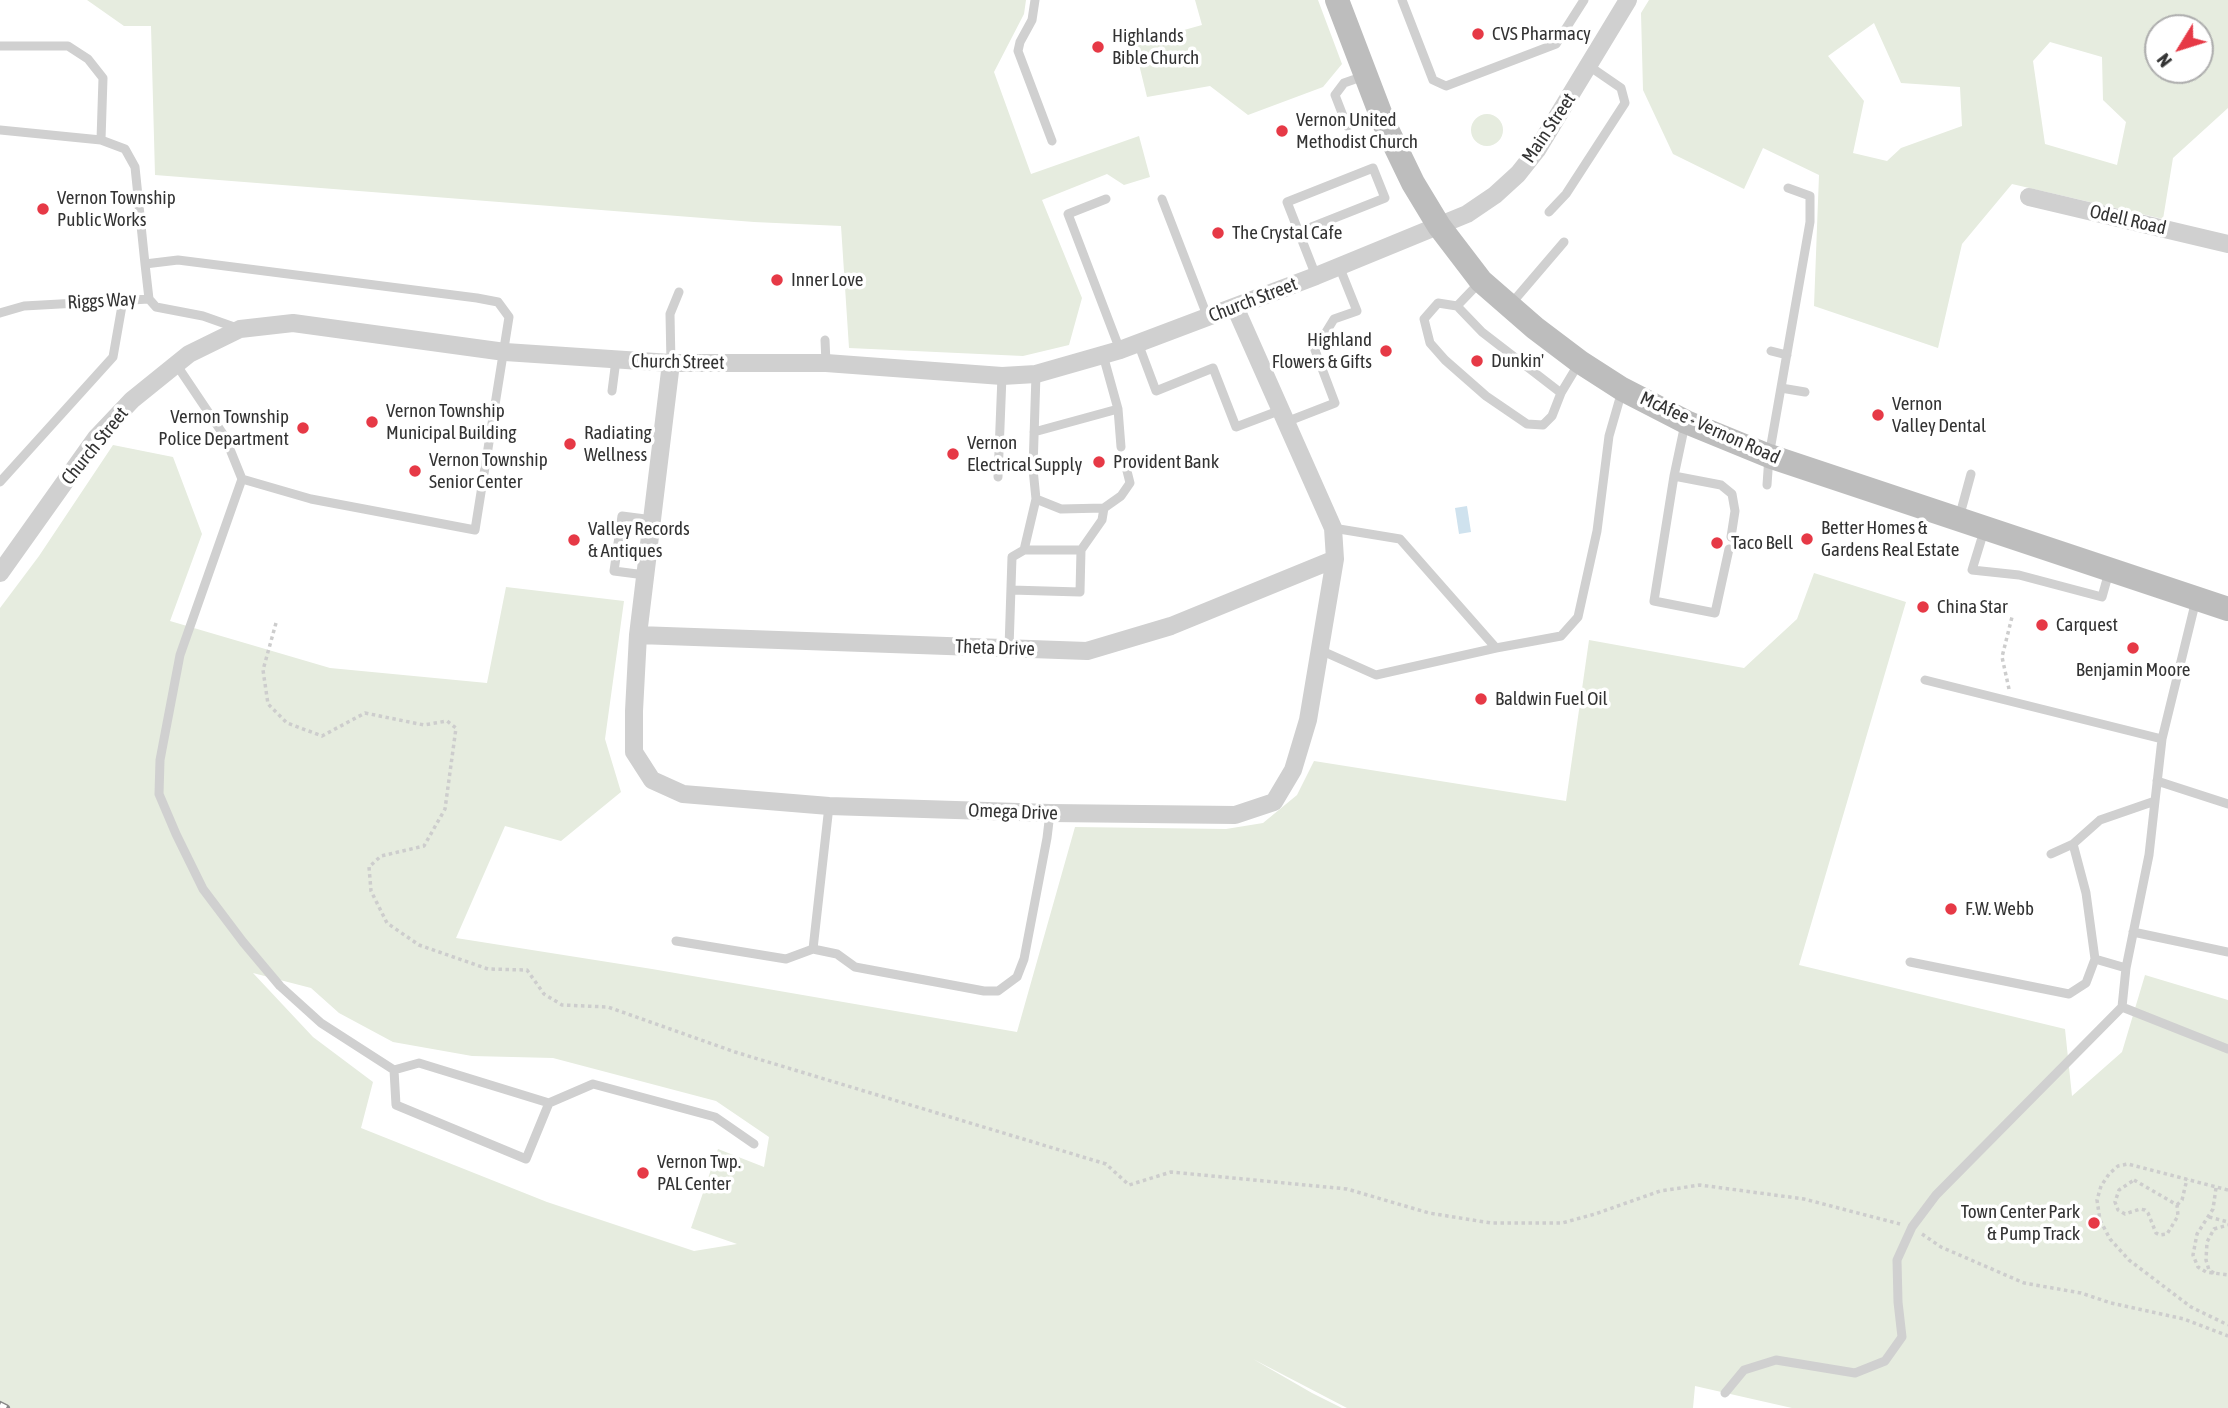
<!DOCTYPE html>
<style>
body{margin:0}
#map{position:relative;width:2228px;height:1408px;overflow:hidden;background:#fff;font-family:"Asap Condensed",sans-serif}
canvas{display:block}
.north{position:absolute;left:2144px;top:14px;width:70px;height:70px;box-sizing:border-box;background:#fff;border:2px solid #adadad;border-radius:50%;rotate:232deg;font-size:19px;font-weight:700;line-height:28px;text-align:center;color:#333}
.north::after{content:'';display:block;margin:auto;width:24px;height:32px;background:#e63946;clip-path:polygon(50% 0,100% 100%,50% 72%,0 100%)}
</style>
<div id="map">
<canvas width="2228" height="1408"></canvas>
<div class="north">N</div>
</div>
<script>
const c = document.querySelector('canvas').getContext('2d');
c.lineJoin = 'round';
function fillPath(path, color) {
  c.fillStyle = color;
  c.fill(path, 'evenodd');
}
function shape(rows) {
  const path = new Path2D();
  for (const r of rows) {
    if (r.length === 3) {
      path.moveTo(r[0] + r[2], r[1]);
      path.arc(r[0], r[1], r[2], 0, 2 * Math.PI);
      continue;
    }
    path.moveTo(r[0], r[1]);
    for (let i = 2; i < r.length; i += 2) path.lineTo(r[i], r[i + 1]);
  }
  return path;
}
function strokePath(path, color, width, dash) {
  c.strokeStyle = color;
  c.lineWidth = width;
  c.lineCap = dash ? 'butt' : 'round';
  c.setLineDash(dash || []);
  c.stroke(path);
}
function drawText(font, color, halo, rows, align = 'center') {
  c.font = font + ' "Asap Condensed",sans-serif';
  c.lineWidth = 7;
  c.setLineDash([]);
  c.textBaseline = 'middle';
  c.strokeStyle = halo;
  c.fillStyle = color;
  for (const [text, x, y, turn = 0] of rows) {
    c.save();
    c.translate(x, y);
    c.rotate((+turn || 0) * Math.PI / 180);
    c.textAlign = isNaN(turn) ? turn : align;
    if (halo) c.strokeText(text, 0, 0);
    c.fillText(text, 0, 0);
    c.restore();
  }
}
fillPath(shape([
 [87,0,1026,0,1024,14,994,72,1031,174,1139,136,1150,177,1124,185,1107,174,1042,200,1082,298,1069,345,1023,356,849,348,841,226,754,222,155,175,151,26,124,26],
 [1195,0,1318,0,1342,64,1323,87,1248,115,1210,86,1147,97,1134,44,1202,25],
 [1649,0,2228,0,2228,108,2173,158,2163,219,2012,184,1962,244,1938,348,1814,306,1819,175,1763,148,1744,189,1673,154,1643,90,1641,13],
 [1874,23,1901,83,1960,87,1962,126,1901,148,1887,161,1853,153,1864,101,1828,56],
 [2158,28,2200,28,2200,70,2158,70],
 [2050,42,2102,57,2103,100,2126,122,2117,165,2045,144,2033,61],
 [1487,130,16],
 [113,445,173,457,202,534,170,621,330,668,487,683,506,587,624,601,605,739,621,792,561,841,505,826,456,938,652,969,1017,1032,1075,827,1226,829,1263,823,1297,795,1314,761,1566,801,1589,640,1744,668,1797,619,1814,573,1906,602,1799,965,2065,1029,2072,1096,2122,1052,2145,975,2228,1000,2228,1408,1792,1408,1695,1386,1693,1408,1347,1408,1253,1359,1312,1393,1342,1408,0,1408,0,608,39,556],
 [253,973,311,988,339,1013,393,1042,472,1056,553,1058,716,1101,769,1137,764,1167,718,1149,691,1228,737,1244,694,1251,547,1202,361,1128,373,1082,313,1037]
]), '#e6ecdf');
fillPath(shape([
 [1467,506,1471,532,1459,534,1455,508]
]), '#cfe2ee');
strokePath(shape([
 [276,623,263,670,268,704,287,723,322,736,365,713,424,725,447,721,456,728,445,809,424,846,381,856,369,867,371,891,387,923,419,945,488,969,527,970,544,994,562,1005,608,1007,735,1052,1106,1164,1129,1185,1171,1172,1347,1189,1429,1213,1491,1223,1562,1223,1595,1214,1660,1191,1700,1185,1804,1199,1900,1224],
 [2009,689,2002,657,2012,617],
 [2134,1180,2177,1205,2178,1216,2167,1234,2160,1235,2156,1233,2148,1213,2145,1210,2140,1209,2125,1214,2118,1210,2115,1202,2119,1190,2134,1180],
 [2216,1188,2213,1209,2197,1234,2193,1255,2198,1267,2206,1272,2228,1275],
 [2228,1190,2128,1164,2118,1166,2109,1174,2101,1186,2097,1200,2100,1220,2110,1239,2129,1260,2191,1307,2228,1325],
 [2177,1205,2182,1200,2187,1179],
 [2209,1217,2228,1222],
 [1922,1234,1941,1247,2024,1283,2081,1293,2111,1303,2184,1319,2228,1336],
 [2214,1273,2209,1270,2206,1260,2207,1242,2214,1229,2228,1225]
]), '#cdcdcd', 3.5, [3.5, 3.5]);
strokePath(shape([
 [1035,0,1032,20,1020,42,1018,51,1052,141],
 [1402,0,1433,80,1446,86,1556,44,1584,0],
 [0,46,68,46,88,59,103,78,101,140],
 [1364,76,1344,83,1335,95,1347,126,1381,114],
 [0,130,101,140,125,149,135,167,145,264],
 [1106,199,1068,214,1120,350],
 [1162,199,1208,318],
 [1549,212,1566,194,1625,103,1621,88,1589,66],
 [1299,232,1385,198,1373,168,1287,202,1316,276],
 [1480,282,1457,306,1482,332,1561,393,1579,363],
 [1511,304,1564,242],
 [1457,306,1438,303,1424,319,1430,343,1445,360,1486,396,1527,424,1543,425,1552,416,1561,393],
 [0,313,24,306,149,299],
 [237,328,203,316,156,307,149,299,145,264,178,260,477,298,498,302,509,317,475,530,311,499,242,479],
 [825,340,826,363],
 [1138,343,1156,391,1213,368,1236,427,1281,410],
 [1771,351,1787,355],
 [1103,355,1118,409,1121,447],
 [671,363,670,314,679,292],
 [176,364,225,437,242,479,180,655,160,760,159,794,176,834,203,889,243,942,280,986,321,1023,394,1070,419,1063,549,1103,526,1159,396,1105,394,1070],
 [1036,374,1033,469,1036,499,1061,509,1104,508,1121,496,1130,483,1127,471],
 [1781,388,1805,392],
 [612,391,616,360],
 [1286,422,1335,403,1315,350,1334,319,1357,311,1339,266],
 [1685,424,1674,476,1654,601,1715,613,1729,549],
 [1034,432,1118,409],
 [1674,476,1721,485,1732,494,1735,511,1731,537],
 [998,477,1002,376],
 [0,482,113,357,123,300],
 [1767,485,1769,456,1810,222,1810,196,1788,188],
 [1959,518,1971,474],
 [1984,531,1972,570,2019,575,2102,597,2109,572],
 [1024,550,1081,550],
 [645,575,614,571,622,516,653,520],
 [1011,590,1080,592,1081,550,1102,520,1104,508],
 [1009,648,1012,557,1024,550,1036,499],
 [1496,648,1561,636,1578,617,1597,531,1609,436,1622,391],
 [1320,650,1376,675,1496,648,1400,539,1333,528],
 [1925,680,2162,739],
 [2157,781,2228,804],
 [829,806,813,949,837,954,855,967,984,991,998,991,1017,977,1024,959,1047,838,1050,813],
 [2073,844,2086,893,2095,959,2126,968],
 [2051,854,2073,844,2100,820,2155,801,2162,739,2196,600],
 [2133,932,2228,952],
 [676,941,786,959,813,949],
 [1910,962,2069,994,2086,983,2095,959],
 [2122,1007,2228,1049],
 [549,1103,593,1084,715,1117,754,1144],
 [1725,1393,1744,1370,1776,1360,1855,1373,1885,1361,1902,1337,1898,1302,1897,1260,1912,1227,1936,1195,2122,1007,2126,968,2149,855,2155,801]
]), '#d0d0d0', 9);
strokePath(shape([
 [2029,197,2228,244],
 [671,363,638,635,634,711,634,752,652,780,683,794,829,806,1050,813,1235,815,1274,802,1293,770,1308,720,1335,559,1333,528,1235,307],
 [0,573,96,438,132,400,189,354,240,329,293,323,505,352,671,363,826,363,1002,376,1036,374,1120,350,1316,276,1467,214,1495,195,1518,174,1537,150,1628,0],
 [638,635,1087,651,1171,626,1335,559]
]), '#d0d0d0', 18);
strokePath(shape([
 [1337,0,1384,123,1413,183,1439,226,1481,281,1535,328,1580,362,1622,389,1686,422,1769,456,2228,609]
]), '#bdbdbd', 24);
const rail = shape([
 [0,1405,6,1408]
]);
strokePath(rail, '#888', 8);
strokePath(rail, '#fff', 5, [16]);
for (const [x, y, r, color] of [
 [1478,34,7,"#e63946"],
 [1098,47,7,"#e63946"],
 [1282,131,7,"#e63946"],
 [43,209,7,"#e63946"],
 [1218,233,7,"#e63946"],
 [777,280,7,"#e63946"],
 [1386,351,7,"#e63946"],
 [1477,361,7,"#e63946"],
 [1878,415,7,"#e63946"],
 [372,422,7,"#e63946"],
 [303,428,7,"#e63946"],
 [570,444,7,"#e63946"],
 [953,454,7,"#e63946"],
 [1099,462,7,"#e63946"],
 [415,471,7,"#e63946"],
 [1807,539,7,"#e63946"],
 [574,540,7,"#e63946"],
 [1717,543,7,"#e63946"],
 [1923,607,7,"#e63946"],
 [2042,625,7,"#e63946"],
 [2133,648,7,"#e63946"],
 [1481,699,7,"#e63946"],
 [1951,909,7,"#e63946"],
 [643,1173,7,"#e63946"],
 [2094,1223,7,"#e63946"]
]) {
  const dot = new Path2D();
  dot.arc(x, y, r, 0, 2 * Math.PI);
  c.fillStyle = color;
  c.fill(dot);
  strokePath(dot, '#fff', 2.5);
}
drawText('19px', '#333', '#fff', [
 ["CVS Pharmacy",1492,34],
 ["Highlands",1112,36],
 ["Bible Church",1112,58],
 ["Vernon United",1296,120],
 ["Methodist Church",1296,142],
 ["Vernon Township",57,198],
 ["Public Works",57,220],
 ["The Crystal Cafe",1232,233],
 ["Inner Love",791,280],
 ["Highland",1372,340,"right"],
 ["Flowers & Gifts",1372,362,"right"],
 ["Dunkin'",1491,361],
 ["Vernon",1892,404],
 ["Valley Dental",1892,426],
 ["Vernon Township",386,411],
 ["Municipal Building",386,433],
 ["Vernon Township",289,417,"right"],
 ["Police Department",289,439,"right"],
 ["Radiating",584,433],
 ["Wellness",584,455],
 ["Vernon",967,443],
 ["Electrical Supply",967,465],
 ["Vernon Township",429,460],
 ["Senior Center",429,482],
 ["Provident Bank",1113,462],
 ["Better Homes &",1821,528],
 ["Gardens Real Estate",1821,550],
 ["Valley Records",588,529],
 ["& Antiques",588,551],
 ["Taco Bell",1731,543],
 ["China Star",1937,607],
 ["Carquest",2056,625],
 ["Benjamin Moore",2133,670,"center"],
 ["Baldwin Fuel Oil",1495,699],
 ["F.W. Webb",1965,909],
 ["Vernon Twp.",657,1162],
 ["PAL Center",657,1184],
 ["Town Center Park",2080,1212,"right"],
 ["& Pump Track",2080,1234,"right"]
], 'left');
drawText('19px', '#333', '#fff', [
 ["Main Street",1549,128,-56],
 ["Odell Road",2128,220,13],
 ["Church Street",1253,300,-21],
 ["Riggs Way",102,301,-3],
 ["Church Street",678,362,1],
 ["McAfee - Vernon Road",1710,428,24],
 ["Church Street",95,446,-51],
 ["Theta Drive",995,648,2],
 ["Omega Drive",1013,812,2]
]);
</script>
